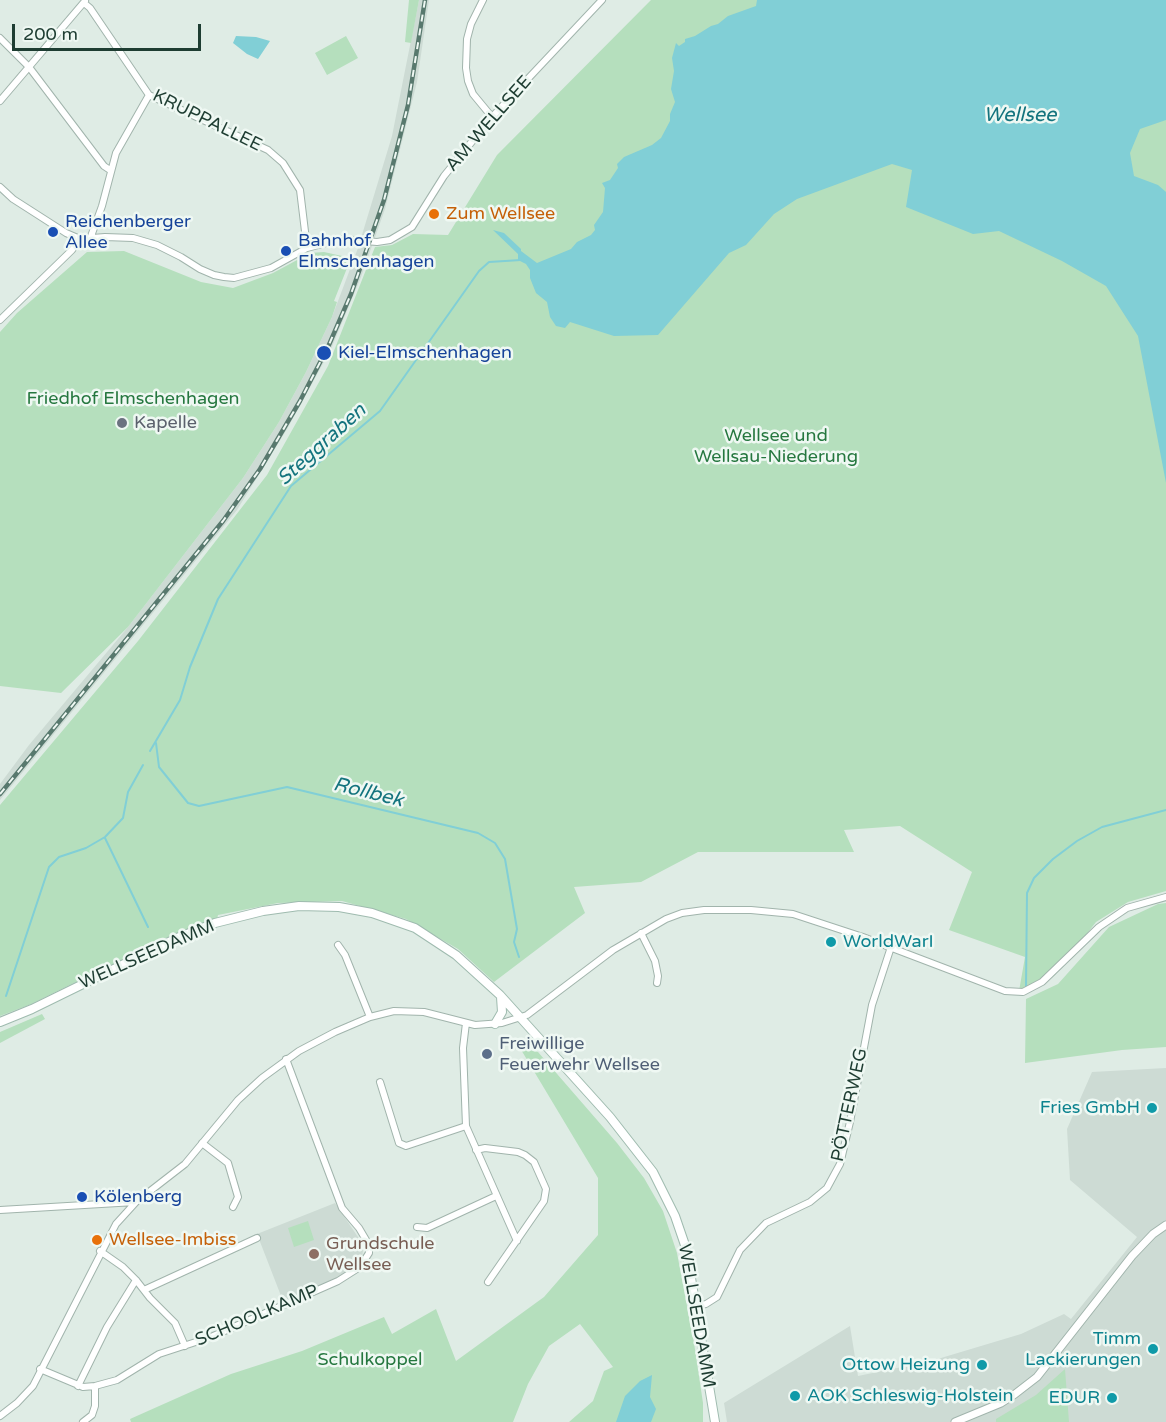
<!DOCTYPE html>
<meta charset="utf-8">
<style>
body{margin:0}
#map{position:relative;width:1166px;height:1422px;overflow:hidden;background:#dfece5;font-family:"Varela Round",sans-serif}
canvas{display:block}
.scale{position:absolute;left:12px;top:24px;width:189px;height:27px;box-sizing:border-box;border:3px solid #1e3d32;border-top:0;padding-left:8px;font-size:18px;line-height:21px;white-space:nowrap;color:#1e3d32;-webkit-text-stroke:4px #eff8f3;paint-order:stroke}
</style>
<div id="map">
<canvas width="1166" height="1422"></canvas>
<div class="scale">200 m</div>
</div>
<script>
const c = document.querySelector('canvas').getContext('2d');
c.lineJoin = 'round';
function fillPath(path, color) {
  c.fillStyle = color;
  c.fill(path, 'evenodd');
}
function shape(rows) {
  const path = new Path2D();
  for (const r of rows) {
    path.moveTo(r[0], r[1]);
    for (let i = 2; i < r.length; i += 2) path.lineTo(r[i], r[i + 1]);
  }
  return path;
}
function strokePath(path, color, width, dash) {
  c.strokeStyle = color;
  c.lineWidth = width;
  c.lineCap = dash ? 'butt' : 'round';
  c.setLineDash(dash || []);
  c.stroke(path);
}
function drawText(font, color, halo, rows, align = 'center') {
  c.font = font + ' "Varela Round",sans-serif';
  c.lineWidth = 5;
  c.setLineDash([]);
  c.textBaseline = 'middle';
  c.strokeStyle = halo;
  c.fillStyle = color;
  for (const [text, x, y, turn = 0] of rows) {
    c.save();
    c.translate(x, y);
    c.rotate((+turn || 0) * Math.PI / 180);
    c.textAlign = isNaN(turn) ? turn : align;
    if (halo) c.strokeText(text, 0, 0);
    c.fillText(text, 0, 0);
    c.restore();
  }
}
fillPath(shape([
 [419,0,429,0,417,82,385,209,361,277,331,349,287,429,237,510,0,800,0,784,29,745,128,627,243,478,279,422,306,372,332,317,358,248,392,136],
 [1166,1068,1166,1422,727,1422,724,1403,850,1326,858,1376,931,1361,1021,1334,1064,1314,1071,1319,1137,1237,1070,1180,1067,1129,1092,1072],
 [335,1203,360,1240,363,1251,362,1257,353,1269,337,1278,283,1301,257,1234]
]), '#cddbd4');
fillPath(shape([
 [409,0,419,0,411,43,405,42],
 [651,0,1166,0,1166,891,1128,902,1096,922,1054,976,1019,991,1025,957,949,930,972,872,900,826,844,830,854,852,698,852,641,882,574,887,585,913,494,982,458,949,406,919,342,901,278,903,218,915,217,919,180,935,177,933,166,938,29,1005,0,1016,0,805,138,641,267,475,328,366,375,247,392,245,413,234,448,235,497,155],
 [346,36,358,58,327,75,315,53],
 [124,251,201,282,233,288,273,273,310,253,324,252,351,258,334,301,337,302,332,317,306,372,279,422,243,478,128,627,61,693,0,686,0,332,17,313,87,252],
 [1166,903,1166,1047,1122,1050,1025,1063,1026,999,1058,984,1109,927,1158,904],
 [42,1014,45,1019,0,1043,0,1032],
 [520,1048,538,1052,617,1143,644,1178,663,1211,677,1253,694,1343,703,1403,703,1422,569,1422,593,1401,604,1371,613,1367,580,1324,549,1346,528,1384,513,1422,131,1422,130,1419,231,1374,302,1351,384,1317,392,1334,436,1309,456,1361,544,1297,598,1235,598,1178],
 [308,1221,314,1240,294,1247,288,1228],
 [1065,1369,1069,1422,996,1422,996,1419,1036,1395]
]), '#b5dfbd');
fillPath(shape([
 [757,0,1166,0,1166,120,1140,129,1130,153,1134,176,1158,185,1166,192,1166,483,1138,336,1106,286,1062,261,999,231,973,234,906,207,912,170,892,164,797,199,774,214,746,245,729,253,658,335,614,336,570,322,565,328,556,326,550,317,547,302,536,293,530,278,530,270,526,264,518,260,518,254,493,230,504,233,521,249,521,251,537,263,571,249,577,242,591,235,595,230,594,225,603,212,605,188,602,183,610,180,618,168,617,164,624,157,652,145,661,138,670,121,670,114,675,102,671,89,674,71,672,58,676,43,679,46,685,42,685,39,695,36,711,26,718,24,728,16,756,6],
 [236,36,256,37,270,41,258,59,247,54,233,43],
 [652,1375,650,1397,656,1409,651,1422,616,1422,625,1396,640,1381]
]), '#81cfd6');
strokePath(shape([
 [156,743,159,767,188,803,199,806,287,787,478,833,495,843,505,859,517,929,514,942,519,957],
 [150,751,180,700,190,667,218,599,291,486,380,411,479,271,489,262,521,260],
 [105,838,148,927],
 [1026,987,1027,893,1034,878,1053,859,1077,841,1102,827,1166,810],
 [6,996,49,867,59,857,86,848,105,837,123,818,128,792,143,765]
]), '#81cfd6', 2);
const minor = shape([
 [483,0,471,24,467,39,466,68,468,81,473,94,492,117],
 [84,3,90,8,149,95,268,150,283,163,300,190,307,248],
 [0,38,29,67,104,166,110,170],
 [0,101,85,1],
 [0,187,13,199,66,233,80,239,105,237,133,238,157,245,181,257,200,269,214,275,224,277,234,278,271,268,307,248,342,239,377,242,390,240,412,227,444,176,492,117,602,0],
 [90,239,102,206,116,153,149,95],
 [0,320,72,250,80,239],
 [641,933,655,961,658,976,657,983],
 [338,945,345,955,370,1017],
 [466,1023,463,1048,466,1126,517,1241],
 [380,1082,399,1143,406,1146,466,1126],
 [202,1143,228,1163,238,1197,233,1207],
 [476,1150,485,1148,518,1152,525,1155,534,1162,546,1189,544,1201,488,1282],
 [0,1210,135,1202],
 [417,1227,427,1228,496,1196],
 [100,1251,123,1267,136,1280,150,1298,175,1323,185,1346],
 [144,1290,257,1238],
 [695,1306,706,1304,717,1297,740,1250,766,1223,810,1202,827,1188,834,1175,840,1164,850,1122,872,1005,891,947],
 [40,1369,83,1387,95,1386,117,1380,159,1354,211,1337,338,1281,360,1267,369,1253,369,1245,359,1228,342,1208,286,1059],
 [78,1386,107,1327,136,1280],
 [0,1416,17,1403,33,1386,116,1224,136,1202,185,1164,238,1100,262,1078,299,1051,335,1032,370,1017,394,1011,424,1012,475,1025,502,1023,521,1017,527,1015,613,950,666,919,682,913,704,910,751,910,793,914,863,937,1005,991,1023,992,1042,982,1099,927,1127,908,1166,897],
 [83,1422,92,1415,95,1406,95,1386]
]);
const tertiary = shape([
 [955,1422,1001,1403,1015,1394,1037,1377,1132,1256,1153,1234,1166,1225]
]);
const secondary = shape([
 [0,1022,32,1009,177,938,215,923,263,911,299,906,339,907,372,913,415,928,456,955,500,995,610,1117,653,1172,675,1216,686,1248,715,1422],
 [495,1024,502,1012,501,997]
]);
strokePath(minor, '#a1b4ac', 8);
strokePath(tertiary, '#a1b4ac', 9);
strokePath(secondary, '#9fbbaf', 10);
strokePath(minor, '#fff', 6);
strokePath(tertiary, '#fff', 7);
strokePath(secondary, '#fff', 8);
const rail = shape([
 [0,794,223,521,260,469,300,401,328,347,351,294,384,200,408,105,425,0]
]);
strokePath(rail, '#58796e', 4.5);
strokePath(rail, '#eff8f3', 2, [7]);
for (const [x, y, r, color] of [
 [434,214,6,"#e8710a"],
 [53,232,6,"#1a4fb4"],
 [286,251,6,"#1a4fb4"],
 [324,353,8,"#1a4fb4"],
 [122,423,6,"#6b7280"],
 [831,942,6,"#0f9aa8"],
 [487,1054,6,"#5c6f8a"],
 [1152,1108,6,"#0f9aa8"],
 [82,1197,6,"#1a4fb4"],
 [97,1240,6,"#e8710a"],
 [314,1254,6,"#8d6e63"],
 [1153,1349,6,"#0f9aa8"],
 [982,1365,6,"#0f9aa8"],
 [795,1396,6,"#0f9aa8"],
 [1112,1398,6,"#0f9aa8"]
]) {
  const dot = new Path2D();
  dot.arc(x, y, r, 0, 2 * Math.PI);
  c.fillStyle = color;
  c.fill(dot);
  strokePath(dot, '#eff8f3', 2);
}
drawText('18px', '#1e3d32', '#eff8f3', [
 ["KRUPPALLEE",207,121,26],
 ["AM WELLSEE",489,124,-49],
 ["WELLSEEDAMM",147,955,-24],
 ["PÖTTERWEG",850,1105,-78],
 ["SCHOOLKAMP",257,1316,-23],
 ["WELLSEEDAMM",696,1316,80]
]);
drawText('18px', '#c56008', '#eff8f3', [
 ["Zum Wellsee",446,214],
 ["Wellsee-Imbiss",109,1240]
], 'left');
drawText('18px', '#164399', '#eff8f3', [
 ["Reichenberger",65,222],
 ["Allee",65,243],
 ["Bahnhof",298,241],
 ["Elmschenhagen",298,262],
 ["Kiel-Elmschenhagen",338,353],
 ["Kölenberg",94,1197]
], 'left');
drawText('18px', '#25773f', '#eff8f3', [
 ["Friedhof Elmschenhagen",133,399],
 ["Wellsee und",776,436],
 ["Wellsau-Niederung",776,457],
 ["Schulkoppel",370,1360]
]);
drawText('18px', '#5b616d', '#eff8f3', [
 ["Kapelle",134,423]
], 'left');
drawText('18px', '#0d838f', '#eff8f3', [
 ["WorldWarI",843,942,"left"],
 ["Fries GmbH",1140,1108],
 ["Timm",1141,1339],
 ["Lackierungen",1141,1360],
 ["Ottow Heizung",970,1365],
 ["AOK Schleswig-Holstein",807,1396,"left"],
 ["EDUR",1100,1398]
], 'right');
drawText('18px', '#4e5e75', '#eff8f3', [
 ["Freiwillige",499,1044],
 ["Feuerwehr Wellsee",499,1065]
], 'left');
drawText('18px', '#785e54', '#eff8f3', [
 ["Grundschule",326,1244],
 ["Wellsee",326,1265]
], 'left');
drawText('italic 20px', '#14747e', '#eff8f3', [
 ["Wellsee",1020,116],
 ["Steggraben",322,445,-42],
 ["Rollbek",368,793,14]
]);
</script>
